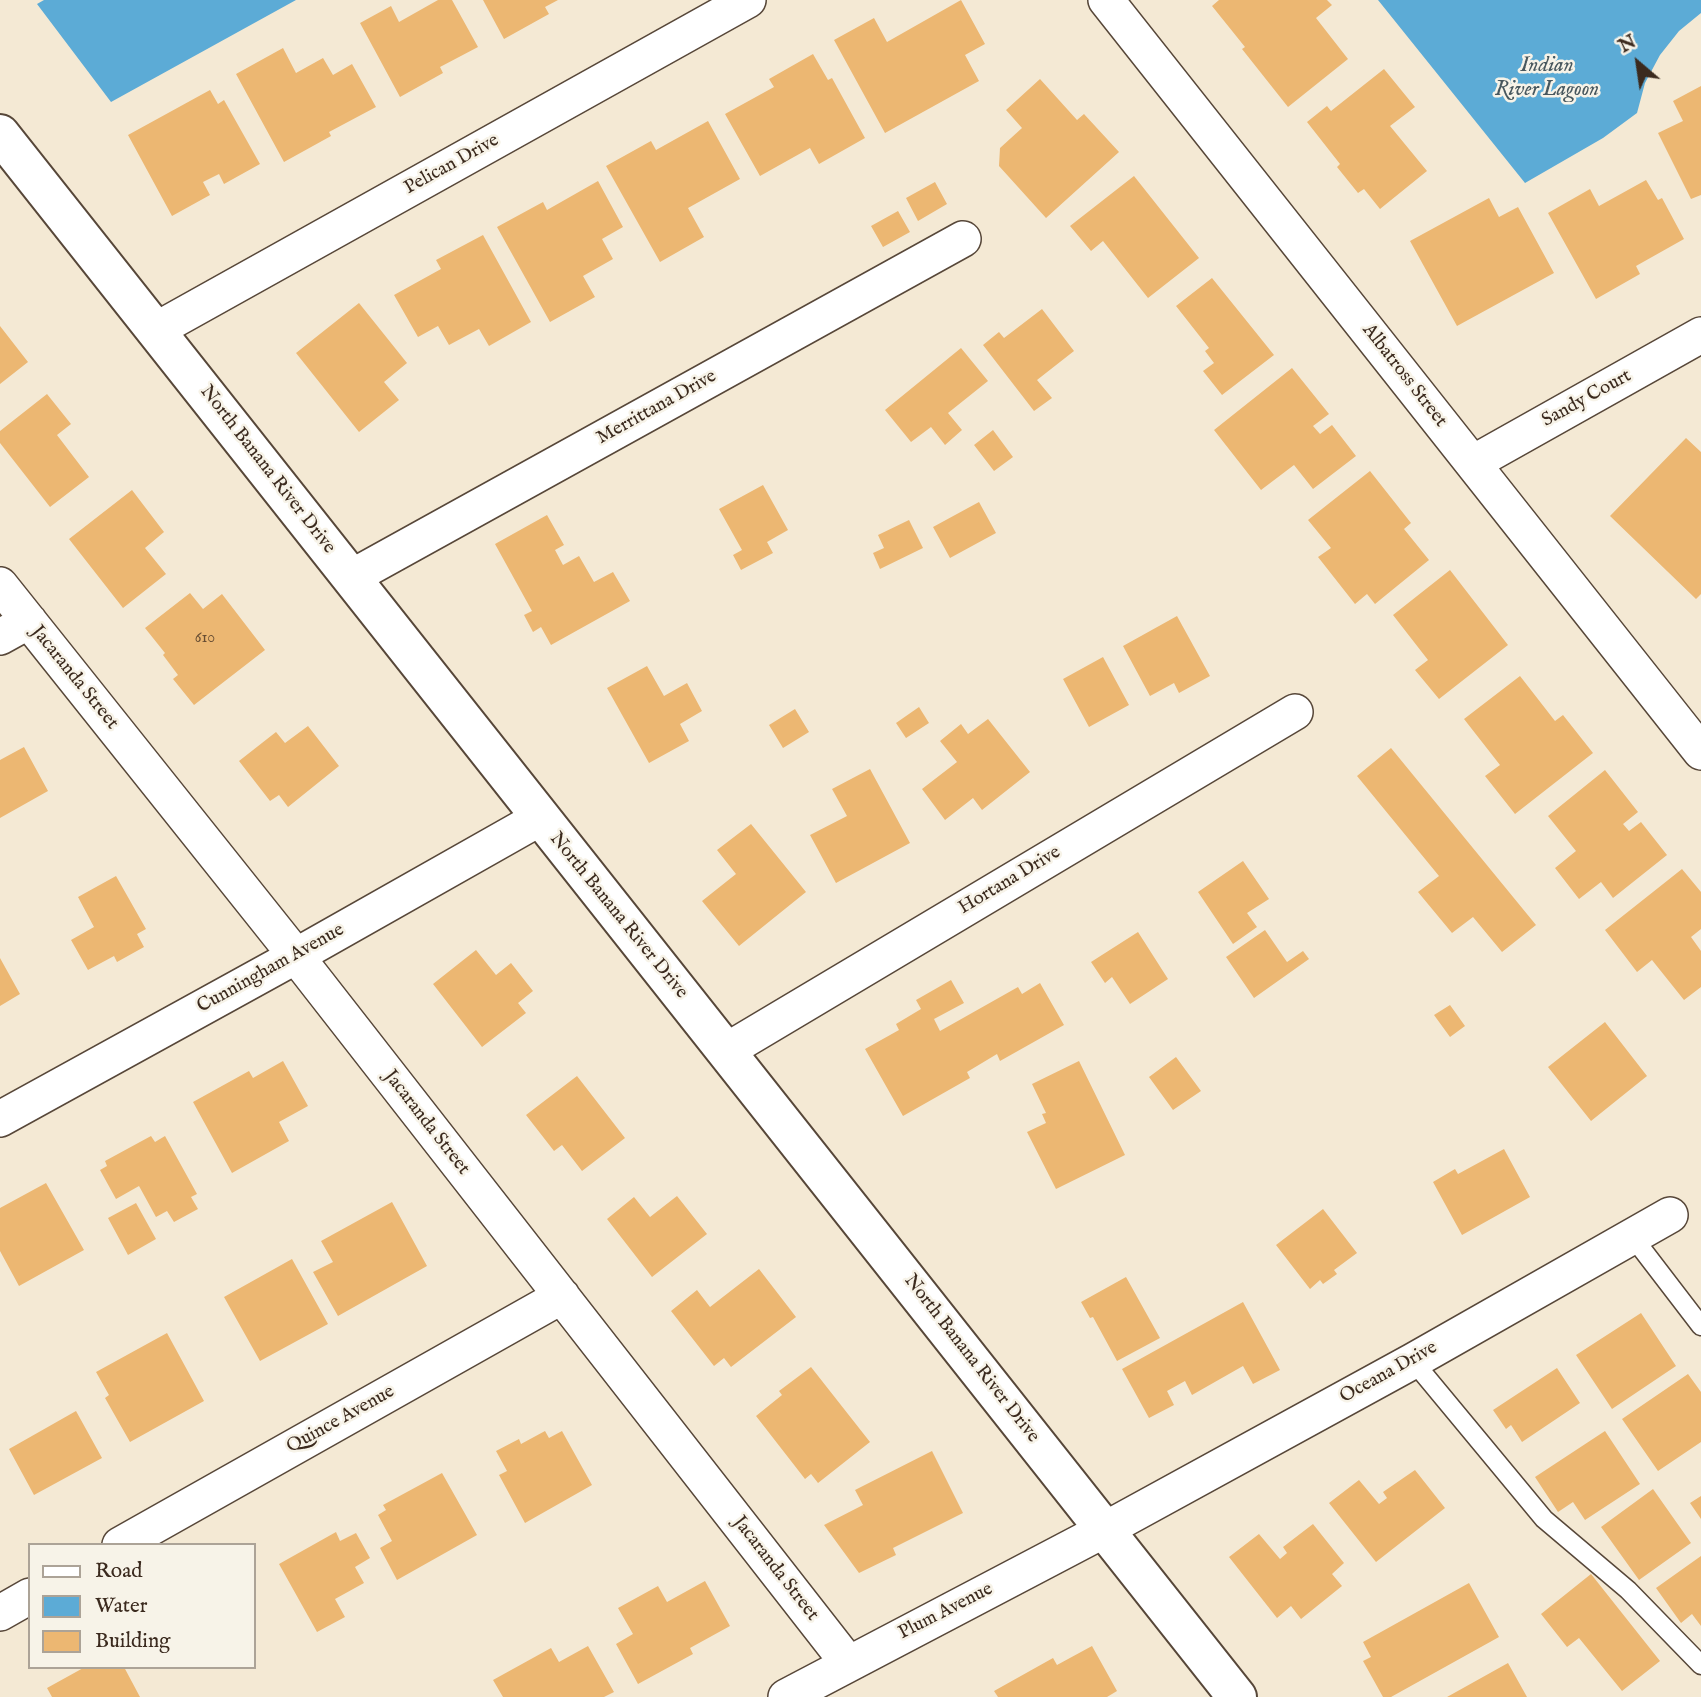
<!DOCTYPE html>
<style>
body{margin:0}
#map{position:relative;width:1701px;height:1697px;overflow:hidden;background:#f4e9d4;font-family:"IM FELL English",serif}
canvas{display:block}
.legend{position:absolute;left:28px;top:1543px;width:228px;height:126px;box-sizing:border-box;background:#f7f3e8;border:2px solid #aca397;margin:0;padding:9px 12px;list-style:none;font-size:21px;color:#3b2a1e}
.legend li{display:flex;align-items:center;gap:14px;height:35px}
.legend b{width:35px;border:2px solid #aca397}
.north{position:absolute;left:1603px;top:28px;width:70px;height:70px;-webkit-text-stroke:5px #f7f3e8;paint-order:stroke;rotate:331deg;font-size:19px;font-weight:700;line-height:28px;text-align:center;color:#3b2a1e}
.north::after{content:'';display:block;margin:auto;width:24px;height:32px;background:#3b2a1e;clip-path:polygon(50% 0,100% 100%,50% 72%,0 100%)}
</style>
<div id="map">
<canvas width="1701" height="1697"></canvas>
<ul class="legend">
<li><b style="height:9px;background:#fff"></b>Road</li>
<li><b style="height:19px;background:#5cabd6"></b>Water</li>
<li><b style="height:19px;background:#ecb772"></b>Building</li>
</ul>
<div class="north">N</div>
</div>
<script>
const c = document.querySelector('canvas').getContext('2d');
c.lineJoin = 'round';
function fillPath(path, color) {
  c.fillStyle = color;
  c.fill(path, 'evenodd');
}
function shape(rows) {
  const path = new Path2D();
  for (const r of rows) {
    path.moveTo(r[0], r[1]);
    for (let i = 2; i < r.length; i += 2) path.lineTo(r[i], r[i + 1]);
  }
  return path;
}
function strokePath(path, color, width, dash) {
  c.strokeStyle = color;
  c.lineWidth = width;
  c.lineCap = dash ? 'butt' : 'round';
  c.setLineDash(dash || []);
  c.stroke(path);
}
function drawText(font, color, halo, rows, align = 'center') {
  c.font = font + ' "IM FELL English",serif';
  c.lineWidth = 5;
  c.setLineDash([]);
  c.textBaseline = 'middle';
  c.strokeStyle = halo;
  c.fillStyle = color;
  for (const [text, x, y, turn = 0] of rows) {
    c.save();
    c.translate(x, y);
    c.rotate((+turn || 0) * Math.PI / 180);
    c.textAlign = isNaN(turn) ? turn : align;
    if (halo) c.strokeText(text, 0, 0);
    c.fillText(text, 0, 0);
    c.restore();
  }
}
fillPath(shape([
 [44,0,296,0,111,102,37,4],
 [1378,0,1701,0,1701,13,1679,31,1660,55,1645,83,1637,113,1603,138,1525,183]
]), '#5cabd6');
fillPath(shape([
 [438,0,452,0,478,47,440,67,443,73,400,97,360,23,391,6,399,22],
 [483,0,558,0,545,7,549,14,504,39],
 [961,0,985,44,965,55,979,81,885,133,834,40,874,18,887,42],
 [1219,0,1327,0,1332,5,1316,18,1348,59,1288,107,1242,49,1245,47,1212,6],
 [283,48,296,73,323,58,333,75,352,64,376,107,329,132,331,136,284,162,236,74],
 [813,54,828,80,832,78,865,138,819,164,810,148,760,176,725,114,774,87,769,79],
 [1384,69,1415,107,1390,126,1427,171,1380,209,1364,189,1358,193,1337,167,1340,164,1307,122,1327,106,1331,111],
 [1040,79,1077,120,1084,114,1119,152,1046,218,999,166,1000,148,1022,128,1006,110],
 [1701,86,1701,195,1691,199,1658,133,1683,121,1673,101],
 [210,90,218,104,224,100,260,164,224,184,219,174,203,182,210,195,172,216,128,135],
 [708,121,740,179,688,208,704,237,660,262,606,166,651,141,656,150],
 [1134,176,1199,258,1148,298,1103,241,1091,251,1070,226],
 [1646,180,1658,200,1662,198,1684,239,1636,266,1640,274,1596,299,1548,213,1590,189,1599,206],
 [598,181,623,227,602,239,613,259,583,276,595,297,550,322,497,227,543,202,547,210],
 [935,182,947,204,918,221,906,198],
 [1489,198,1499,217,1518,207,1554,273,1457,326,1410,241],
 [898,211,910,232,883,247,871,226],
 [483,235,531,322,489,346,479,329,449,345,438,326,418,337,394,295,441,269,436,260],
 [1212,278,1274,355,1222,395,1203,371,1214,363,1205,351,1209,348,1176,306],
 [359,303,407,363,384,382,399,400,359,432,296,353],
 [1042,309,1074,351,1037,380,1052,398,1034,411,983,345,999,332,1004,338],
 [0,326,28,362,0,384],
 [961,348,988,381,948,413,962,430,945,445,931,427,911,442,885,410],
 [1292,368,1329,414,1313,426,1320,434,1332,425,1356,456,1313,489,1294,465,1261,490,1214,430],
 [47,394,71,424,57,435,89,477,50,507,0,443,0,431],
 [993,430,1013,457,994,471,974,445],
 [1686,438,1701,452,1701,594,1696,599,1610,516],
 [1370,471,1411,523,1404,529,1429,560,1375,604,1367,594,1355,604,1318,557,1331,548,1308,520],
 [763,485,788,530,767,542,773,553,741,570,733,555,742,550,719,509],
 [132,490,164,532,145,548,166,574,123,608,69,539],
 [979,502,996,533,950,558,933,527],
 [547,515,564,545,555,550,563,565,579,556,594,582,613,572,630,601,551,645,541,627,533,632,524,615,532,611,495,544],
 [909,520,923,548,880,569,873,553,884,548,878,535],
 [1450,570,1508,645,1439,699,1415,670,1428,660,1393,615],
 [190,593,203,609,222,594,265,650,194,705,173,679,178,675,163,655,165,653,145,628],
 [1177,616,1210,676,1179,693,1174,683,1150,696,1123,646],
 [1103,657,1129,705,1089,727,1063,679],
 [647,666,664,696,687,683,702,711,680,724,689,741,649,763,607,688],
 [1520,676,1555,721,1563,715,1593,753,1515,814,1485,776,1500,765,1464,719],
 [919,707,929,723,906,738,896,723],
 [795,709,809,732,783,748,769,725],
 [988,719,1030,772,982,810,973,798,945,820,922,789,957,762,940,741,961,724,968,734],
 [308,726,339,766,288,807,279,795,270,801,239,761,276,732,285,743],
 [24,747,48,791,0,818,0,760],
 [1391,748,1536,925,1502,952,1473,917,1452,933,1418,892,1439,876,1357,776],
 [870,769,910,843,836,883,810,835,847,816,832,789],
 [1605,770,1638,812,1623,824,1629,831,1641,822,1667,855,1613,898,1601,882,1579,899,1555,868,1576,851,1548,816],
 [751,824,806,892,739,946,702,901,736,874,717,850],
 [1243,861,1269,899,1247,913,1257,927,1233,944,1198,892],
 [1682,869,1701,892,1701,929,1691,937,1701,951,1701,987,1684,1000,1652,960,1637,972,1605,930],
 [116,876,146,929,137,934,144,947,117,962,114,956,88,970,71,940,94,927,78,897],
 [1265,930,1287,962,1303,951,1309,959,1254,998,1226,957],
 [1138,932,1168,979,1130,1004,1112,977,1105,983,1091,962],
 [476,950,496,975,511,963,533,991,518,1003,526,1013,482,1047,433,984],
 [0,958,20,994,0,1006],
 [951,980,964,1003,934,1019,940,1031,1018,987,1022,994,1040,983,1064,1025,1000,1061,997,1054,967,1072,970,1078,903,1116,865,1049,899,1030,896,1024,921,1009,916,1000],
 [1450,1005,1465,1026,1450,1037,1434,1015],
 [1605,1022,1647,1076,1591,1121,1548,1067],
 [1176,1057,1201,1091,1173,1110,1149,1077],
 [283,1061,308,1106,279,1122,289,1141,232,1173,193,1102,249,1071,253,1078],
 [1079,1061,1125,1155,1056,1189,1027,1132,1046,1123,1042,1114,1046,1113,1032,1084],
 [577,1076,625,1138,582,1171,562,1145,554,1151,526,1115],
 [151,1136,155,1142,165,1136,197,1194,191,1197,198,1209,174,1222,167,1211,156,1217,139,1186,116,1199,100,1170,107,1166,105,1161],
 [1504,1149,1530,1197,1462,1235,1433,1182,1455,1169,1458,1174],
 [46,1183,84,1250,19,1286,0,1251,0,1208],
 [677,1196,707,1234,652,1277,607,1219,634,1197,650,1217],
 [392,1202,427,1266,338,1316,313,1272,333,1262,321,1241],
 [136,1203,156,1239,128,1255,108,1218],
 [1323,1209,1357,1253,1334,1270,1337,1274,1323,1284,1320,1280,1310,1289,1276,1245],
 [292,1259,328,1324,260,1361,224,1297],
 [759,1269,796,1317,731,1367,724,1358,714,1366,671,1311,697,1290,710,1307],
 [1126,1277,1160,1338,1117,1361,1093,1317,1090,1318,1081,1302],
 [1243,1302,1280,1370,1253,1384,1243,1366,1192,1395,1185,1381,1167,1391,1174,1405,1149,1418,1122,1369],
 [1641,1313,1676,1366,1612,1409,1576,1355],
 [167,1333,204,1401,130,1442,105,1398,109,1395,96,1372],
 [811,1367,870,1442,818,1483,811,1474,805,1479,756,1416,782,1395,779,1391],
 [1557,1368,1580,1403,1522,1442,1511,1425,1506,1429,1493,1410],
 [1688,1374,1701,1392,1701,1442,1658,1471,1622,1419],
 [76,1411,102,1458,34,1495,9,1449],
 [545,1431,549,1438,562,1431,592,1485,525,1523,499,1475,507,1471,496,1451,519,1439,521,1444],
 [1605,1431,1640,1484,1585,1520,1573,1502,1558,1512,1535,1477],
 [932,1451,963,1513,893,1548,896,1555,859,1573,824,1525,863,1505,855,1490],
 [1415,1470,1445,1508,1376,1562,1329,1503,1359,1480,1379,1504,1387,1498,1383,1492],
 [442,1473,477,1535,397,1580,380,1548,392,1541,378,1515,386,1510,383,1505],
 [1653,1489,1691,1543,1639,1580,1601,1527],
 [1701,1496,1701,1519,1690,1503],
 [1313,1524,1344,1563,1332,1574,1342,1586,1301,1619,1291,1606,1277,1618,1229,1557,1259,1534,1280,1559,1287,1553,1283,1547],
 [336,1532,340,1541,356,1533,370,1558,355,1567,364,1583,335,1599,345,1617,317,1632,279,1564],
 [1701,1556,1701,1626,1692,1614,1681,1623,1656,1588],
 [1591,1574,1660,1661,1622,1691,1579,1638,1567,1647,1541,1614],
 [705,1581,730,1626,690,1648,693,1654,638,1684,616,1644,633,1634,618,1608,658,1586,667,1602],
 [1469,1583,1499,1637,1391,1697,1383,1697,1363,1661,1371,1657,1363,1642],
 [588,1646,614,1692,604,1697,503,1697,493,1680,551,1648,559,1662],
 [1092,1646,1117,1691,1107,1697,998,1697,994,1691,1053,1658,1057,1665],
 [1508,1663,1527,1697,1447,1697],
 [85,1667,124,1667,140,1697,52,1697,47,1688]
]), '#ecb772');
const service = shape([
 [1632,1236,1701,1326],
 [1413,1361,1544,1519,1628,1590,1701,1665]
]);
const minor = shape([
 [1106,0,1701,752],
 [156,330,748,0],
 [1473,463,1701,335],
 [352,577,963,239],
 [0,585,296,956,848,1663],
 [0,637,29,621],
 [726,1051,1295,712],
 [0,1119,296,956,540,818],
 [120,1545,562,1296],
 [0,1613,30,1596],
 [786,1697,1106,1529,1413,1361,1670,1215]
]);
const tertiary = shape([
 [0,134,1237,1697]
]);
strokePath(service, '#574739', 21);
strokePath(minor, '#574739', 38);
strokePath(tertiary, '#574739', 42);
strokePath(service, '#fff', 18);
strokePath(minor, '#fff', 35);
strokePath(tertiary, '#fff', 38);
drawText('16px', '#674d33', null, [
 ["610",205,639]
]);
drawText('19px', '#3b2a1e', '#f7f3e8', [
 ["Pelican Drive",452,165,-29],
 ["Albatross Street",1404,376,52],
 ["Sandy Court",1587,399,-29],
 ["Merrittana Drive",657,408,-29],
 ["North Banana River Drive",267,470,52],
 ["Jacaranda Street",74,678,51],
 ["Hortana Drive",1010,881,-31],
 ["North Banana River Drive",618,916,51],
 ["Cunningham Avenue",271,969,-29],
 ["Jacaranda Street",426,1123,52],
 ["North Banana River Drive",971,1359,52],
 ["Oceana Drive",1389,1373,-29],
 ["Quince Avenue",341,1420,-29],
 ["Jacaranda Street",775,1569,52],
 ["Plum Avenue",946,1612,-27]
]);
drawText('italic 21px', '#47575e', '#f7f3e8', [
 ["Indian",1547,67],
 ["River Lagoon",1547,91]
]);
</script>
